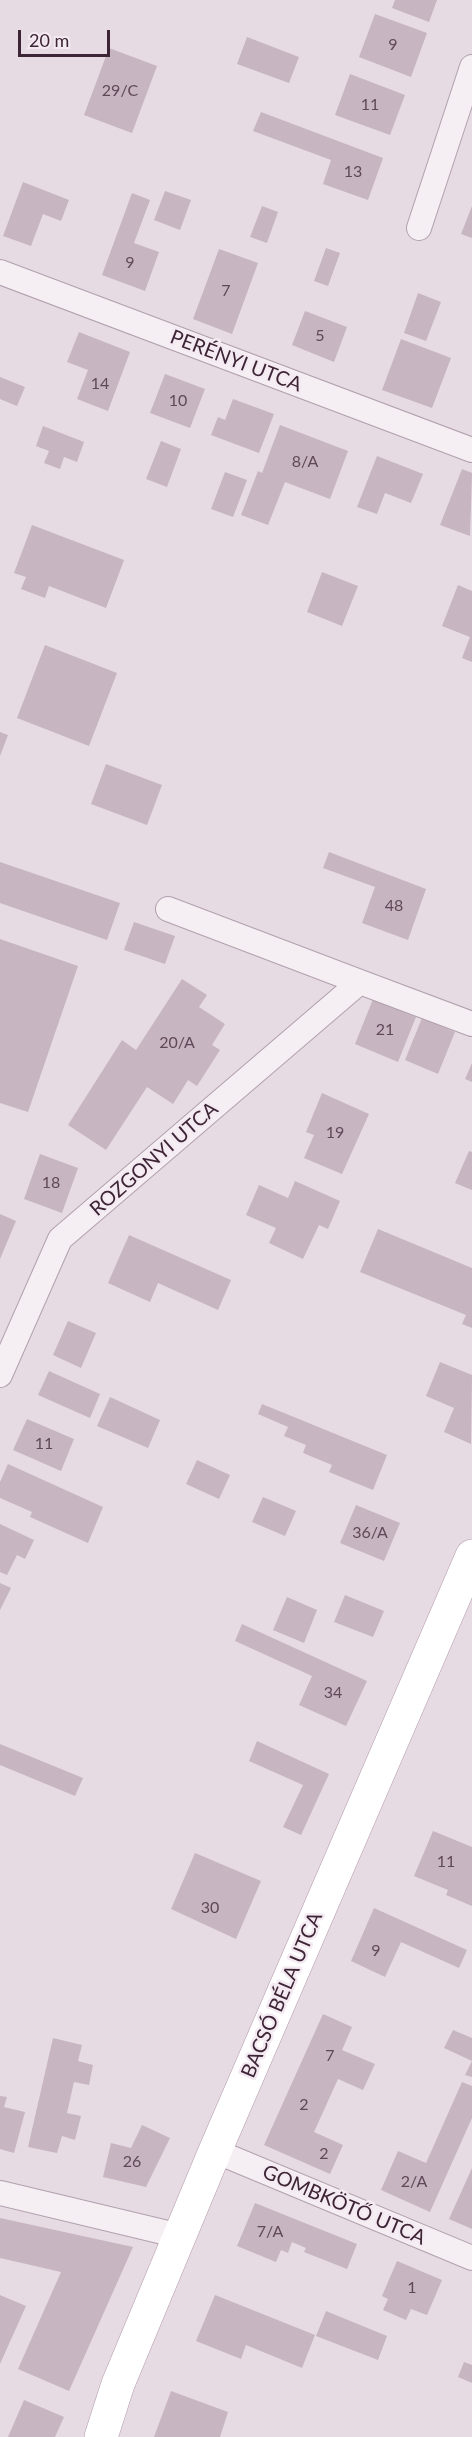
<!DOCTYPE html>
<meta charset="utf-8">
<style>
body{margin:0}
#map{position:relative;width:472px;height:2437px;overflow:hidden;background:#e7dbe3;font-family:Lato,sans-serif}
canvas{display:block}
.scale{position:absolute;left:18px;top:30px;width:92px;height:27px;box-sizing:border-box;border:3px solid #3d2436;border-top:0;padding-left:8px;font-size:18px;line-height:21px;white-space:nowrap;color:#3d2436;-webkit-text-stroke:4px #f4eaf2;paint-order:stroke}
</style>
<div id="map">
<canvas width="472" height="2437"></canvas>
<div class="scale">20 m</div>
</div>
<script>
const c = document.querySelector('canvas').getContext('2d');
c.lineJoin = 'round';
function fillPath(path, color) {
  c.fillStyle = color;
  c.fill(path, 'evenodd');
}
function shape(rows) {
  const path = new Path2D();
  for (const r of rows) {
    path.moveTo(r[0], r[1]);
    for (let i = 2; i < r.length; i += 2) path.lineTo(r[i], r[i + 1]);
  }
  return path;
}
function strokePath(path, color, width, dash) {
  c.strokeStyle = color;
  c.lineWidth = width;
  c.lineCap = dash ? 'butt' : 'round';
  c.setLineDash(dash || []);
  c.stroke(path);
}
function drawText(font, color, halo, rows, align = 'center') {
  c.font = font + ' Lato,sans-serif';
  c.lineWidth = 5;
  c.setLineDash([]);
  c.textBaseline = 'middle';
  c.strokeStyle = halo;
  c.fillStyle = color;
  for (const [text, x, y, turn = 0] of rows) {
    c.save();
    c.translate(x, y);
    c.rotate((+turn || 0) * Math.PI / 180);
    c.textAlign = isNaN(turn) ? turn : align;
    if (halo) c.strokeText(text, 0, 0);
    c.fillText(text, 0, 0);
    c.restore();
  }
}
fillPath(shape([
 [395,0,437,0,429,22,392,8],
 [375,14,427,33,411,77,359,57],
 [247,37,299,57,289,83,237,64],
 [109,48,157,66,132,133,84,115],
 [350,74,405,95,390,135,335,115],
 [261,112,383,158,368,200,323,184,331,160,253,131],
 [23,182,69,200,61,221,43,214,31,246,3,236],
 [165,191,191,200,180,230,154,220],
 [132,193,150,200,134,243,159,252,145,291,102,275],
 [262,206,278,212,267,243,250,237],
 [472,206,472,238,461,234],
 [326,248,340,253,328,286,314,281],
 [219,249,258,263,232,334,193,319],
 [418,293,441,302,426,341,404,333],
 [305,311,347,327,334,362,292,345],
 [79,332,130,352,108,411,77,399,88,370,67,362],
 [401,339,451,358,432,408,382,390],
 [165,374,205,389,190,428,150,413],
 [0,377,25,387,17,406,0,399],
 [233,399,274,414,259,453,211,435,218,417,225,420],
 [280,425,348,451,330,499,285,482,268,525,241,515,258,471,262,473],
 [43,426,84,442,77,462,64,457,60,469,44,463,49,451,36,446],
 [161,441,181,449,167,487,146,479],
 [377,456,423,474,411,503,385,493,377,514,357,507],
 [462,469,472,473,470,536,440,525],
 [225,472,247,480,233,517,211,509],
 [32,525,124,560,106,608,49,586,45,598,21,589,26,577,14,573],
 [322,572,358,586,342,626,307,612],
 [458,585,472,591,472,662,462,658,470,637,442,626],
 [45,645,117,673,89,746,17,718],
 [0,732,8,735,0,756],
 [106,764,162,785,147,825,91,804],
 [329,852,426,889,408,940,362,923,375,887,323,868],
 [0,862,120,903,107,940,0,903],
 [134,922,175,936,165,964,124,950],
 [0,939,78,966,28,1112,0,1103],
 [182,979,207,995,199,1007,225,1024,212,1045,220,1050,197,1086,188,1080,173,1104,147,1087,106,1150,68,1125,122,1040,136,1050],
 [373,999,416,1017,398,1062,355,1044],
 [422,1018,455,1032,438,1074,405,1060],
 [472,1063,472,1082,465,1079],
 [322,1093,369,1114,342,1174,304,1158,314,1135,306,1132],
 [469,1151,472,1152,472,1190,455,1183],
 [40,1154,78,1168,62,1213,24,1199],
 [295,1181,340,1201,328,1229,319,1225,303,1259,269,1243,276,1228,246,1215,259,1185,288,1198],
 [0,1214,16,1221,0,1259],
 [378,1229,472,1268,472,1328,462,1324,466,1315,360,1272],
 [129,1235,231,1280,218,1310,158,1283,150,1302,108,1283],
 [68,1321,96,1333,81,1368,53,1355],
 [440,1362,472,1375,471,1444,444,1432,454,1408,426,1396],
 [49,1371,100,1394,90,1418,38,1395],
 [110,1397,160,1420,148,1448,97,1426],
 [262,1404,387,1455,373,1490,329,1472,332,1465,303,1453,306,1445,284,1436,288,1427,258,1414],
 [27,1419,74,1439,61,1471,13,1450],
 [197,1460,230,1475,219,1499,186,1484],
 [8,1464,103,1507,88,1543,30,1517,32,1512,0,1498,0,1482],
 [263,1497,296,1511,285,1536,252,1522],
 [356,1505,400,1523,384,1561,340,1543],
 [0,1524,34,1540,25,1559,17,1555,7,1575,0,1572],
 [0,1583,11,1588,0,1610],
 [345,1595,384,1611,373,1637,334,1622],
 [287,1597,317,1610,304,1643,273,1630],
 [242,1624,367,1681,346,1726,299,1705,312,1676,235,1641],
 [257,1741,329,1774,301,1835,283,1827,303,1785,249,1761],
 [0,1744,83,1778,75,1796,0,1765],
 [433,1831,472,1847,472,1906,446,1895,448,1890,414,1876],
 [195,1853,261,1881,236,1939,171,1909],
 [374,1908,467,1950,459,1968,401,1942,385,1977,351,1961],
 [323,2014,352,2027,342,2050,375,2064,363,2090,338,2079,314,2132,343,2145,330,2174,264,2145],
 [453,2030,472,2038,472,2077,465,2075,472,2061,444,2048],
 [53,2038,82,2045,78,2061,93,2065,89,2085,74,2082,67,2113,81,2116,75,2140,62,2136,57,2153,28,2147],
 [462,2082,472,2086,472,2118,430,2212,381,2190,398,2151,426,2163],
 [0,2096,7,2097,4,2107,25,2112,14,2153,0,2149],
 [142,2125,170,2138,146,2187,103,2177,111,2143,131,2148],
 [472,2168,472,2229,449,2219],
 [255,2203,357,2244,347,2269,304,2252,306,2248,292,2242,288,2253,281,2250,276,2262,237,2246],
 [0,2218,133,2247,69,2391,18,2369,61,2272,0,2258],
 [397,2261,442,2280,427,2315,411,2309,406,2320,383,2310,388,2299,382,2296],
 [0,2295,26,2306,0,2364],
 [215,2295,315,2335,302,2368,246,2345,241,2359,196,2341],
 [326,2311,387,2336,378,2360,316,2336],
 [464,2362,472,2365,472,2383,458,2377],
 [171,2391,228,2412,220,2437,154,2437],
 [24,2400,64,2417,55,2437,8,2437]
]), '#c7b5c1');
const minor = shape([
 [419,228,472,67],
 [0,272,472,450],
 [168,909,360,982],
 [0,1375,60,1239,360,982,472,1024],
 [215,2151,472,2258],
 [0,2193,180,2236]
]);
const primary = shape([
 [101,2437,118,2384,215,2151,472,1556]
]);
strokePath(minor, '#b1a0ac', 26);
strokePath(primary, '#b39aac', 34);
strokePath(minor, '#f5eef3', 24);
strokePath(primary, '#fff', 33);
drawText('16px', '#604859', null, [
 ["9",393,45],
 ["29/C",120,91],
 ["11",370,105],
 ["13",353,172],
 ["9",130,263],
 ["7",226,291],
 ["5",320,336],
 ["14",100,384],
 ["10",178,401],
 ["8/A",305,462],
 ["48",394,906],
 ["21",385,1030],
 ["20/A",177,1043],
 ["19",335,1133],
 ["18",51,1183],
 ["11",44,1444],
 ["36/A",370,1533],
 ["34",333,1693],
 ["11",446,1862],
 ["30",210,1908],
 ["9",376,1951],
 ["7",330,2056],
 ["2",304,2105],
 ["2",324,2154],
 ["26",132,2162],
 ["2/A",414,2182],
 ["7/A",270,2232],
 ["1",412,2288]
]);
drawText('20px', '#3d2436', '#f4eaf2', [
 ["PERÉNYI UTCA",236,361,21],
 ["ROZGONYI UTCA",154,1159,-41],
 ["BACSÓ BÉLA UTCA",282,1995,-67],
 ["GOMBKÖTŐ UTCA",344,2205,23]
]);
</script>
